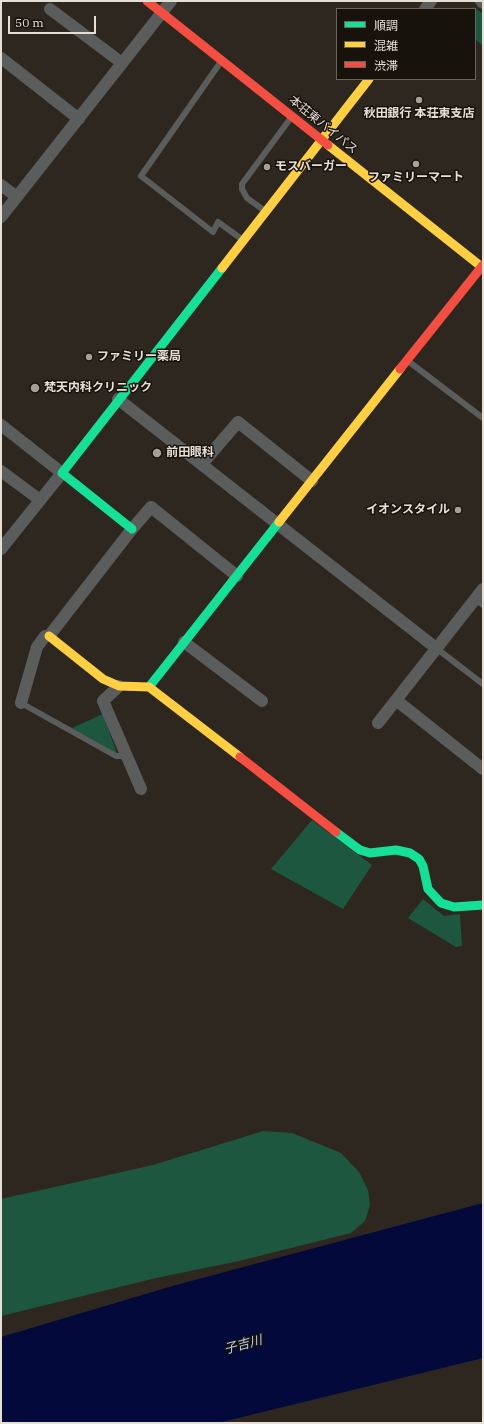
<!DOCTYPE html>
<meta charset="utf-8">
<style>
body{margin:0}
#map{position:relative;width:484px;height:1424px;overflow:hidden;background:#2d2720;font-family:"IBM Plex Serif","Noto Sans JP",serif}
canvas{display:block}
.frame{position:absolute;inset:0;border:2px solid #e6dfd6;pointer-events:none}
.legend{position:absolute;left:336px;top:8px;width:140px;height:72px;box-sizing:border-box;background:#17120c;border:1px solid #6a645d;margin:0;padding:5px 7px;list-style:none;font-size:12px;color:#e6dfd6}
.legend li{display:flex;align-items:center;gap:8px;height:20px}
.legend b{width:20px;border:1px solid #6a645d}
.scale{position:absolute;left:8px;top:16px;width:88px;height:18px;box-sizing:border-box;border:2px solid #e6dfd6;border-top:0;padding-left:5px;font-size:12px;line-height:14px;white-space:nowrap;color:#e6dfd6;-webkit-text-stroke:3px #17120c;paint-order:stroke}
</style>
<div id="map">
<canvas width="484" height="1424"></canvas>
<div class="frame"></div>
<ul class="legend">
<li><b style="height:5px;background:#16e098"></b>順調</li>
<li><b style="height:5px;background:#ffcf43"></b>混雑</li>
<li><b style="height:5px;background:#f24e42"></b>渋滞</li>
</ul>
<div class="scale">50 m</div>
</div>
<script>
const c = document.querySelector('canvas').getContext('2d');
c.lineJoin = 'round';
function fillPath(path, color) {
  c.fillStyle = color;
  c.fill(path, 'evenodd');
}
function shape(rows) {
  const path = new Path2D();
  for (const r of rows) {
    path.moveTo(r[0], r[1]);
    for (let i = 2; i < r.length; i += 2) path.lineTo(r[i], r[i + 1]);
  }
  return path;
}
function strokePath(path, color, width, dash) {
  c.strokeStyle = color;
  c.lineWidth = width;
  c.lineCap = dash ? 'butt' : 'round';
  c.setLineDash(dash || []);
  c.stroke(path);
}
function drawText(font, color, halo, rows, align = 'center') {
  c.font = font + ' "IBM Plex Serif","Noto Sans JP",serif';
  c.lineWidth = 3;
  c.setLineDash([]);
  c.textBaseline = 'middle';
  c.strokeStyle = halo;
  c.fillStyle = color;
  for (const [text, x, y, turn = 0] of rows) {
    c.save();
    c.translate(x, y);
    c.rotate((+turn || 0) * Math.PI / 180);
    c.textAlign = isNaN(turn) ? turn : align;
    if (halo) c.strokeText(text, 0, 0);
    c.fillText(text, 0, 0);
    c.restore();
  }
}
fillPath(shape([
 [474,7,483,14,483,46,475,39,475,9,472,9],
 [103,714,117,754,72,728],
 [312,820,372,865,343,909,271,869],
 [423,899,444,916,460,914,462,946,456,947,408,918],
 [263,1131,292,1133,341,1153,359,1172,368,1190,370,1205,365,1221,351,1233,239,1261,156,1278,1,1316,1,1199,153,1165]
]), '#1d5740');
fillPath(shape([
 [483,1203,483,1358,218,1423,1,1423,1,1337,176,1285]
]), '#04093c');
strokePath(shape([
 [220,63,141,176,213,232,218,222,243,240],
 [265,211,247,198,242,189,242,184,290,119],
 [408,361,483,418],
 [475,599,483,605],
 [436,648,483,684],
 [21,703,116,756,126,756]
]), '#5b5c5c', 6);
strokePath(shape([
 [481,1,483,3],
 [50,9,122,63],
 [425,9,431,1],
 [1,58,79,119],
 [1,185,17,197],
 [1,217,171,1],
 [118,399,436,648],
 [1,425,62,473,1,549],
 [202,464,238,422,312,481],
 [1,471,40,500],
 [184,642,262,701],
 [119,686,103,701,141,789],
 [396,700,483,769],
 [21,703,37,647,45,636,49,636,132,529,151,507,237,576],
 [378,723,483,589]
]), '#5b5c5c', 12);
strokePath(shape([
 [132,529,62,473,222,268],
 [149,687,279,522],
 [336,832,360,850,370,853,396,850,410,853,419,859,423,866,428,889,441,903,454,907,483,905]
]), '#16e098', 9);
strokePath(shape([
 [328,145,483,268],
 [222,268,369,79],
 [279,522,400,369],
 [49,636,103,679,119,686,149,687,240,757]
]), '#ffcf43', 9);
strokePath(shape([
 [147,1,328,145],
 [400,369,483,265],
 [240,757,336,832]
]), '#f24e42', 9);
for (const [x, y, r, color] of [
 [419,100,4,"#a59f96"],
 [416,164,4,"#a59f96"],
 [267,167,4,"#a59f96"],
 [89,357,4,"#a59f96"],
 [35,388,5,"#a59f96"],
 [157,453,5,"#a59f96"],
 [458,510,4,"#a59f96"]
]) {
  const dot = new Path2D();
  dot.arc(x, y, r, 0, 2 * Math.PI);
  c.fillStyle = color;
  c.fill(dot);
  strokePath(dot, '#17120c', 1.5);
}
drawText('bold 12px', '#e6dfd6', '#17120c', [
 ["秋田銀行 本荘東支店",419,114,"center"],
 ["モスバーガー",275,167],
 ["ファミリーマート",416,178,"center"],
 ["ファミリー薬局",97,357],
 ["梵天内科クリニック",44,388],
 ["前田眼科",166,453],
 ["イオンスタイル",450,510,"right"]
], 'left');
drawText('12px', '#e6dfd6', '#17120c', [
 ["本荘東バイパス",323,125,39]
]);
drawText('italic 13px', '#b6ccf0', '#17120c', [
 ["子吉川",243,1345,-15]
]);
</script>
